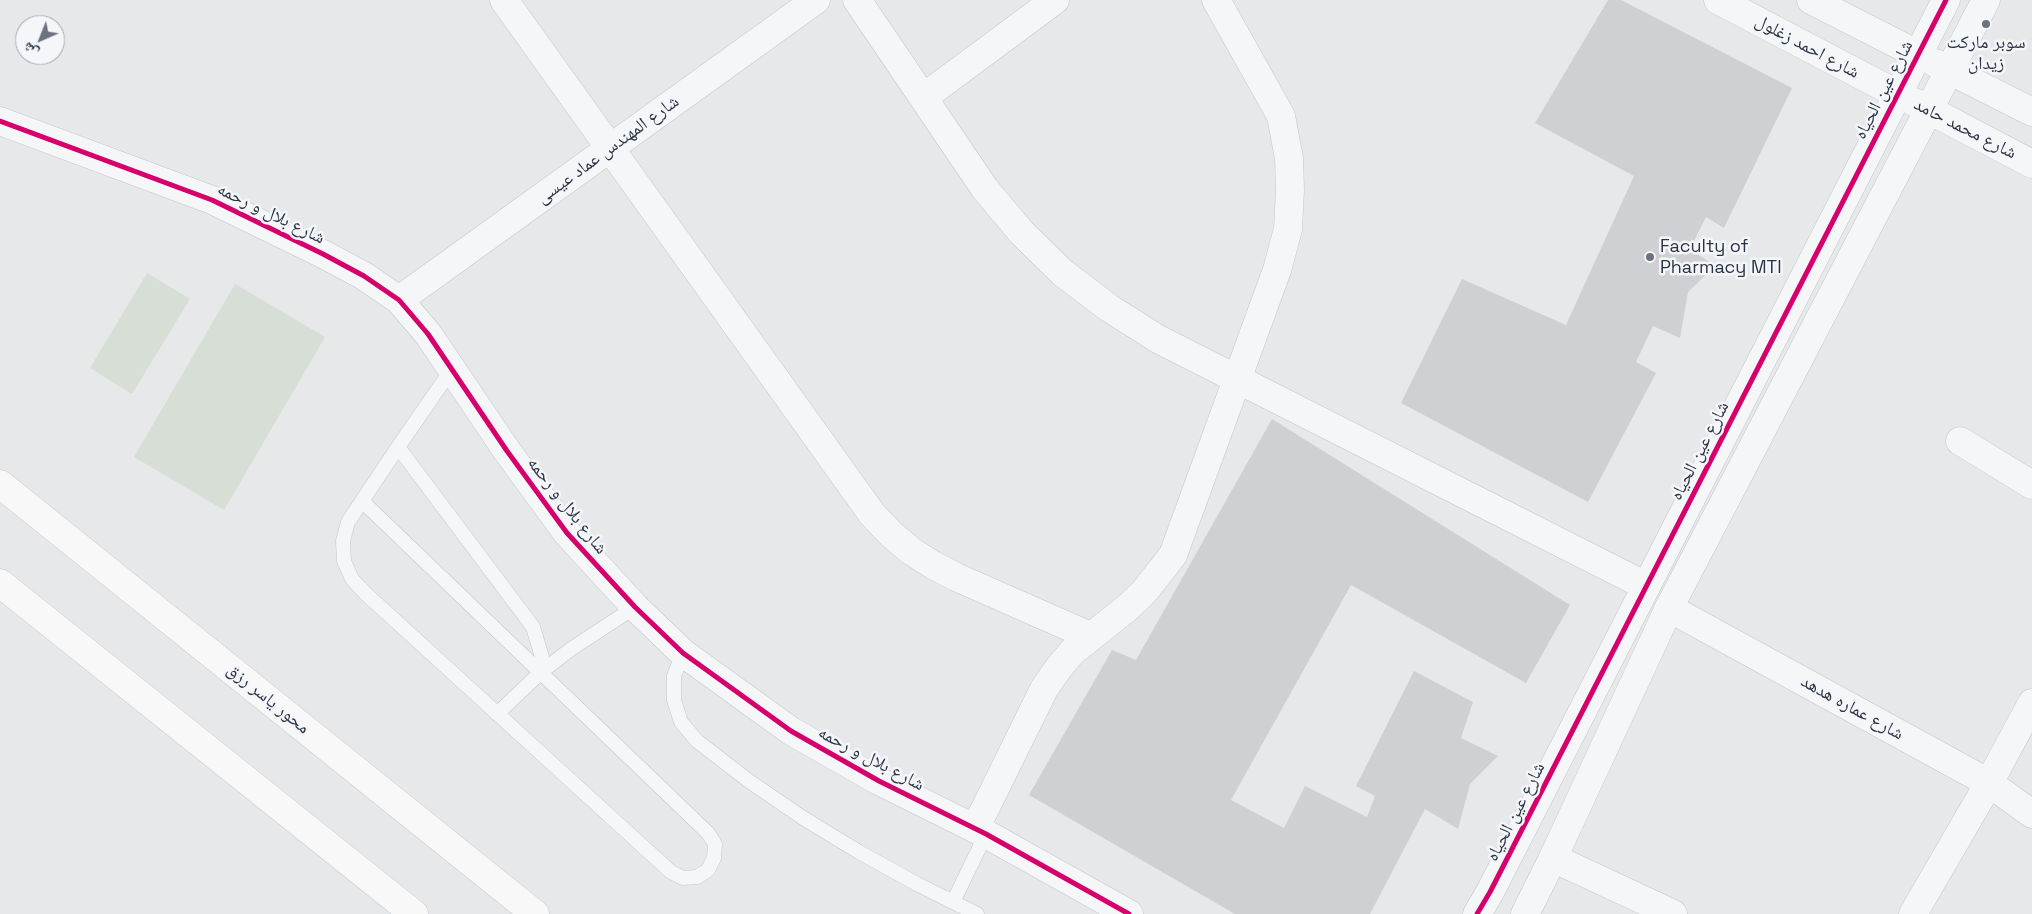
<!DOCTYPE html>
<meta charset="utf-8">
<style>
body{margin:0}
#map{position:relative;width:2032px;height:914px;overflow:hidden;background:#e6e8ea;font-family:"Space Grotesk","Noto Naskh Arabic",sans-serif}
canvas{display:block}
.north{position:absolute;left:15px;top:15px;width:50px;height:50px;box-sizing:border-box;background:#f4f6f9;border:1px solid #a4a8b1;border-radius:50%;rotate:224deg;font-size:14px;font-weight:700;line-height:20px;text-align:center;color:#2b3445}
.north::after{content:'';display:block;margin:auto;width:18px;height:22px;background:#6c737f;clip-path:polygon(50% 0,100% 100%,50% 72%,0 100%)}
</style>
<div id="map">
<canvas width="2032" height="914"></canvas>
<div class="north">ش</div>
</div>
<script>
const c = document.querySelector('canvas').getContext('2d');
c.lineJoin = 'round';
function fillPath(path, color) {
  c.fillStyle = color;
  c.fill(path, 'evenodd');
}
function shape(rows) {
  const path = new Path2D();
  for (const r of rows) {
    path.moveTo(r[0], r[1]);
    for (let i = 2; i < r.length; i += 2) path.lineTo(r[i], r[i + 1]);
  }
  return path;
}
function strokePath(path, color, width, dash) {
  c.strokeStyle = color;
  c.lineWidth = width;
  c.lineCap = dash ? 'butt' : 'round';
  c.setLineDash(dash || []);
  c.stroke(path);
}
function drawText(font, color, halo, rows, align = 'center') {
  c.font = font + ' "Space Grotesk","Noto Naskh Arabic",sans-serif';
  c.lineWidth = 5;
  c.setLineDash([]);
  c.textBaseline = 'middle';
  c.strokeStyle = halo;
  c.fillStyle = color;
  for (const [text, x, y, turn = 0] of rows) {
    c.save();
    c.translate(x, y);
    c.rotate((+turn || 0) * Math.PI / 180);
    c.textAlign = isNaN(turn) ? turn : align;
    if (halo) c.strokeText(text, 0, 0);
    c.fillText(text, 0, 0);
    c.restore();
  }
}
fillPath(shape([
 [147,273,190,299,132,394,90,368],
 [235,284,325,337,224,510,134,457]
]), '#d6ded6');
fillPath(shape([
 [1608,0,1621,0,1792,88,1724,228,1706,217,1690,249,1715,266,1688,292,1680,338,1653,326,1636,362,1656,373,1588,502,1401,403,1462,279,1566,325,1634,176,1535,123],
 [1272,419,1570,605,1526,683,1351,585,1231,800,1284,828,1305,786,1367,817,1375,796,1356,786,1414,671,1473,702,1461,738,1498,756,1470,784,1458,829,1425,809,1370,914,1235,914,1029,795,1112,650,1136,660]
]), '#ced0d3');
const service = shape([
 [398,447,533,627,542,657,541,672],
 [362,501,708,833,715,844,714,858,708,870,697,877,683,878,671,872,365,593,352,579,344,561,343,541,348,522,398,447,452,369],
 [683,653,674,676,674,700,681,722,697,741,749,781,803,818,859,852,917,884,977,914],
 [497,714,541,672,571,649,635,607],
 [953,902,986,834]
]);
const minor = shape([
 [504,0,872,514,891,534,911,551,933,565,956,577,1090,636],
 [857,0,985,189,1022,233,1063,273,1109,308,1158,339,1646,586],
 [1718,0,1897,94],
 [1811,0,1917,54],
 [924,97,1055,0],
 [0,121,212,200,323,254,364,276,399,300,428,334,507,451,567,533,635,607,683,653,791,731,879,781,986,834,1129,914],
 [399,300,816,0],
 [1960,441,2032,485],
 [1669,608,1989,783,2032,814],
 [975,829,1044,689,1057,670,1072,652,1127,608,1144,592,1173,555,1277,270,1288,229,1290,190,1289,158,1281,116,1216,0],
 [1553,858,1673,914],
 [1913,914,1989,783,2032,703]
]);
const tertiary = shape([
 [1935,63,2032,112],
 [1914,102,2032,164],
 [1477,914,1490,892,1946,0],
 [1525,914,1553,858,1669,608,1986,0]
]);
const primary = shape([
 [0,484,535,914],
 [0,583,414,914]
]);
strokePath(service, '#c4c6c8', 15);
strokePath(minor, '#c4c6c8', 29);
strokePath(tertiary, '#c4c6c8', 29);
strokePath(primary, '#c2c5c8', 29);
strokePath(service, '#f5f6f7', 14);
strokePath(minor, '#f5f6f7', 28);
strokePath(tertiary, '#f5f6f7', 28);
strokePath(primary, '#f8f8f8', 28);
strokePath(shape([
 [0,121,212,200,323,254,364,276,399,300,428,334,507,451,567,533,635,607,683,653,791,731,879,781,986,834,1129,914],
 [1477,914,1490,892,1946,0]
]), '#d6006c', 5);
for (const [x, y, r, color] of [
 [1986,24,5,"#6c737f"],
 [1650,257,5,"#6c737f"]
]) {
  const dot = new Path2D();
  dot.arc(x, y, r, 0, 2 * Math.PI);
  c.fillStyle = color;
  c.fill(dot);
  strokePath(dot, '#f4f6f9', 2);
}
drawText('18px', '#2b3445', '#f4f6f9', [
 ["سوبر ماركت",1986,43],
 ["زيدان",1986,64],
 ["Faculty of",1660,247,"left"],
 ["Pharmacy MTI",1660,268,"left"]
]);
drawText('18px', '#2b3445', '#f4f6f9', [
 ["شارع احمد زغلول",1807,47,28],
 ["شارع عين الحياه",1884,90,-63],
 ["شارع محمد حامد",1965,129,27],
 ["شارع المهندس عماد عيسى",608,150,-36],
 ["شارع بلال و رحمه",271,214,26],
 ["شارع عين الحياه",1700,451,-63],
 ["شارع بلال و رحمه",567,506,52],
 ["محور ياسر رزق",268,699,39],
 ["شارع عماره هدهد",1852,708,29],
 ["شارع بلال و رحمه",871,759,28],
 ["شارع عين الحياه",1516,812,-63]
]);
</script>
